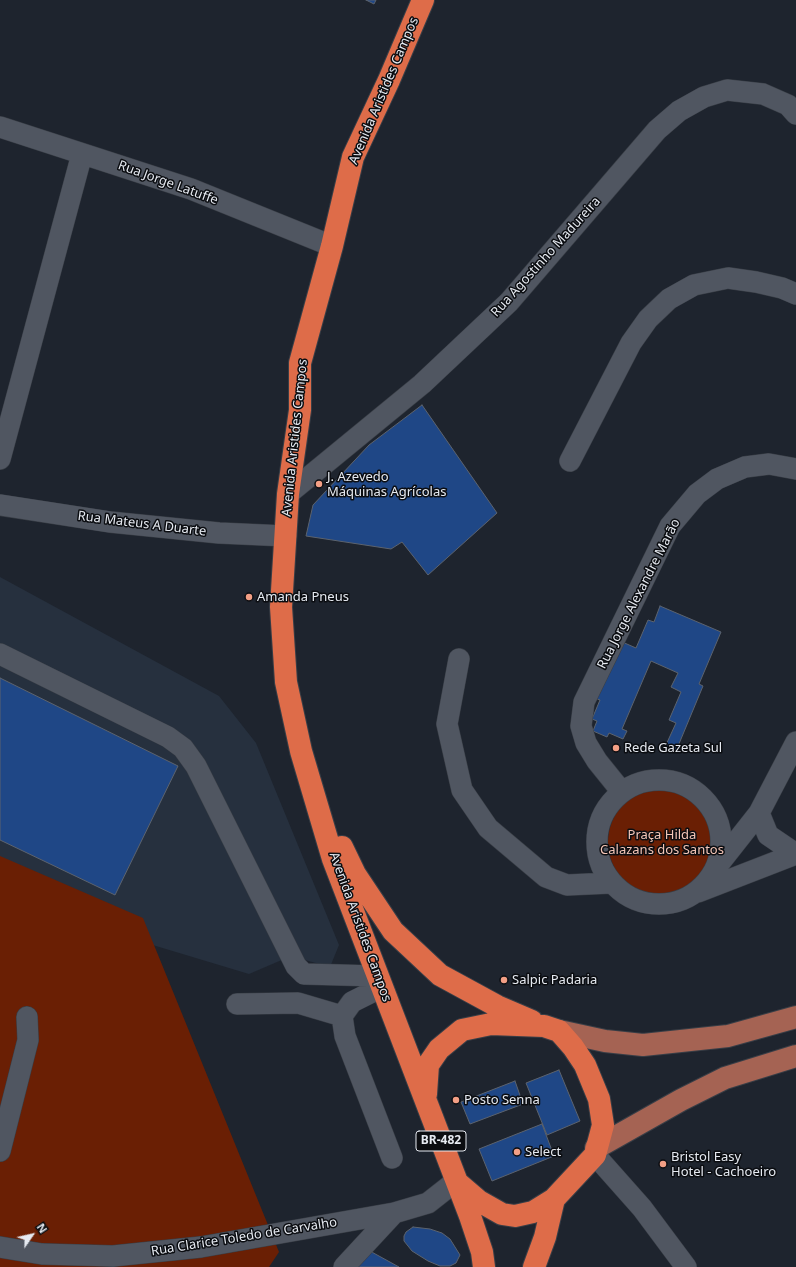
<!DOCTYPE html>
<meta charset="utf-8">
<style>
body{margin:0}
#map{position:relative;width:796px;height:1267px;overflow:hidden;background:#1e242e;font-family:"Noto Sans",sans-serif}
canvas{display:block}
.north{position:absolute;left:12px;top:1215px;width:40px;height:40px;-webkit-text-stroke:3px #0b0d11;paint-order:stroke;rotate:56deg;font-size:11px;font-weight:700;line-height:16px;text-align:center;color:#e6eaf1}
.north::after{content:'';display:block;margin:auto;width:14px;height:18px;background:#e6eaf1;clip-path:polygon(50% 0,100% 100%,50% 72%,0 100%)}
</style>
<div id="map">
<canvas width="796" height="1267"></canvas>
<div class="north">N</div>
</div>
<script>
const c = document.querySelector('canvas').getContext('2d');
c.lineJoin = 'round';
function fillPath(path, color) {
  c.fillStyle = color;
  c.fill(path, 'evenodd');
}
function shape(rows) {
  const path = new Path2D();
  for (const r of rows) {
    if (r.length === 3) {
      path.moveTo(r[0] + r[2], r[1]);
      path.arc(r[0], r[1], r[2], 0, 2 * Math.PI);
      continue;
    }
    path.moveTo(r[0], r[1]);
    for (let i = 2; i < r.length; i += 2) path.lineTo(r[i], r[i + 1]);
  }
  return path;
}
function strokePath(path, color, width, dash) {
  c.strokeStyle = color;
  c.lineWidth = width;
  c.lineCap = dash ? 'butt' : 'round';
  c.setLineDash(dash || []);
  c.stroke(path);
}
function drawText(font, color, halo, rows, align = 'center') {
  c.font = font + ' "Noto Sans",sans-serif';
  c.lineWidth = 3;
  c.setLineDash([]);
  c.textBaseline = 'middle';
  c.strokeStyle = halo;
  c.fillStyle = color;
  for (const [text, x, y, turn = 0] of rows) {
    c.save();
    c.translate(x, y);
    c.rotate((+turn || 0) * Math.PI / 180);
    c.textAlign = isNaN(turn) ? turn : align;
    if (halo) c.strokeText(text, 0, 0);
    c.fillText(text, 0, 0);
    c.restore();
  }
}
fillPath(shape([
 [0,577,219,696,256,743,339,945,330,967,291,956,249,974,0,899]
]), '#26303e');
fillPath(shape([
 [662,842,54],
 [0,856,143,918,279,1252,269,1267,0,1267]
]), '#6a1f04');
const building = shape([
 [366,0,376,0,374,4,366,0],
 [422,405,497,513,428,575,402,542,391,549,306,536,313,505,369,445,422,405],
 [660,606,721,632,699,684,703,686,676,751,665,747,676,723,669,720,681,692,671,687,678,673,651,661,622,729,627,731,623,739,609,733,607,737,593,731,597,721,592,719,600,700,595,698,620,641,636,648,648,620,654,622,660,606],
 [0,678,178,766,115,895,0,840,0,678],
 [559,1070,580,1121,547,1135,526,1083,559,1070],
 [515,1081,523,1104,470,1124,461,1102,515,1081],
 [542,1124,554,1156,492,1181,479,1149,542,1124],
 [413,1227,430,1229,442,1233,450,1239,460,1255,456,1263,450,1266,440,1266,428,1261,412,1251,404,1241,404,1236,406,1232,413,1227],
 [368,1250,399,1267,355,1267,368,1250]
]);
fillPath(building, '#1f4786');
strokePath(building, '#5c636e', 1);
const minor = shape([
 [0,127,191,189,332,246],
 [0,459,82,154],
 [570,461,631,343,648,319,669,299,694,285,728,278,756,282,782,288,796,294],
 [288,494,422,384,509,302,657,130,679,111,704,97,727,90,763,94,788,105,796,114],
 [0,505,110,522,219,533,286,536],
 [0,654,168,737,183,748,196,766,296,966,304,974,377,976],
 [459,659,447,724,462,790,488,828,546,877,567,885,611,883],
 [659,842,62],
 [622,792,597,761,586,743,581,726,584,702,670,526,697,494,717,479,745,467,769,464,796,469],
 [796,854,768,835,759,813,796,742],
 [718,865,759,813],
 [698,892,796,854],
 [382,987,352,1002,342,1016,345,1036,392,1158],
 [237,1004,298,1003,342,1016],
 [0,1151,28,1040,27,1017],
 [595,1155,642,1208,686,1267],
 [0,1247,42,1254,113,1256,201,1247,394,1213,428,1203,456,1181],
 [344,1267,394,1213]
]);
const major = shape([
 [559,1031,605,1041,643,1045,728,1036,796,1017],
 [596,1148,681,1100,725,1078,796,1056]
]);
const highway = shape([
 [423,0,389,80,353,157,332,246,300,363,300,410,288,494,281,607,286,682,301,751,333,859,470,1216,482,1252,484,1267],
 [342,847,355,874,393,931,440,975,497,1006,532,1021],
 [426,1094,428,1065,439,1049,462,1030,491,1024,544,1026,559,1031,573,1047,585,1065,599,1099,603,1125,595,1155,554,1199,533,1212,515,1216,502,1214,479,1201,458,1183],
 [534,1267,545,1237,554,1199]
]);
strokePath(minor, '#393e46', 22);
strokePath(major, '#393e46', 24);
strokePath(highway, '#393e46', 24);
strokePath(minor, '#505661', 21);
strokePath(major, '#a56353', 22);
strokePath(highway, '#de6c49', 22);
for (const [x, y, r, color] of [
 [319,484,4,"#f39f85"],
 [249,597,4,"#f39f85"],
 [616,748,4,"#f39f85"],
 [504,980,4,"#f39f85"],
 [456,1100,4,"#f39f85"],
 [517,1152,4,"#f39f85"],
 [663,1164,4,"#f39f85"]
]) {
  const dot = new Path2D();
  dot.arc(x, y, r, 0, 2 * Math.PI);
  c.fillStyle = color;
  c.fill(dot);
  strokePath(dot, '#0b0d11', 1.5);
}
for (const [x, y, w] of [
 [441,1141,50]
]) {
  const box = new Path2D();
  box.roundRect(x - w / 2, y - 10, w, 20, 3);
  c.fillStyle = '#0b0d11';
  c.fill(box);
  strokePath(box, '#e6eaf1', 1);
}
drawText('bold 12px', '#e6eaf1', null, [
 ["BR-482",441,1141]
]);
drawText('13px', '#e6eaf1', '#0b0d11', [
 ["Avenida Aristides Campos",384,91,-67],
 ["Rua Jorge Latuffe",168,183,20],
 ["Rua Agostinho Madureira",546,257,-48],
 ["Avenida Aristides Campos",295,438,-84],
 ["Rua Mateus A Duarte",142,524,7],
 ["Rua Jorge Alexandre Marão",639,594,-63],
 ["Avenida Aristides Campos",360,927,70],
 ["Rua Clarice Toledo de Carvalho",244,1237,-9]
]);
drawText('13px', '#e6eaf1', '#0b0d11', [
 ["J. Azevedo",327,477],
 ["Máquinas Agrícolas",327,492],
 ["Amanda Pneus",257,597],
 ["Rede Gazeta Sul",624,748],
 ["Salpic Padaria",512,980],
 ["Posto Senna",464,1100],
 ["Select",525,1152],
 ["Bristol Easy",671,1157],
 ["Hotel - Cachoeiro",671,1172]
], 'left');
drawText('13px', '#f5c6b7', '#0b0d11', [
 ["Praça Hilda",662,835],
 ["Calazans dos Santos",662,850]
]);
</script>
